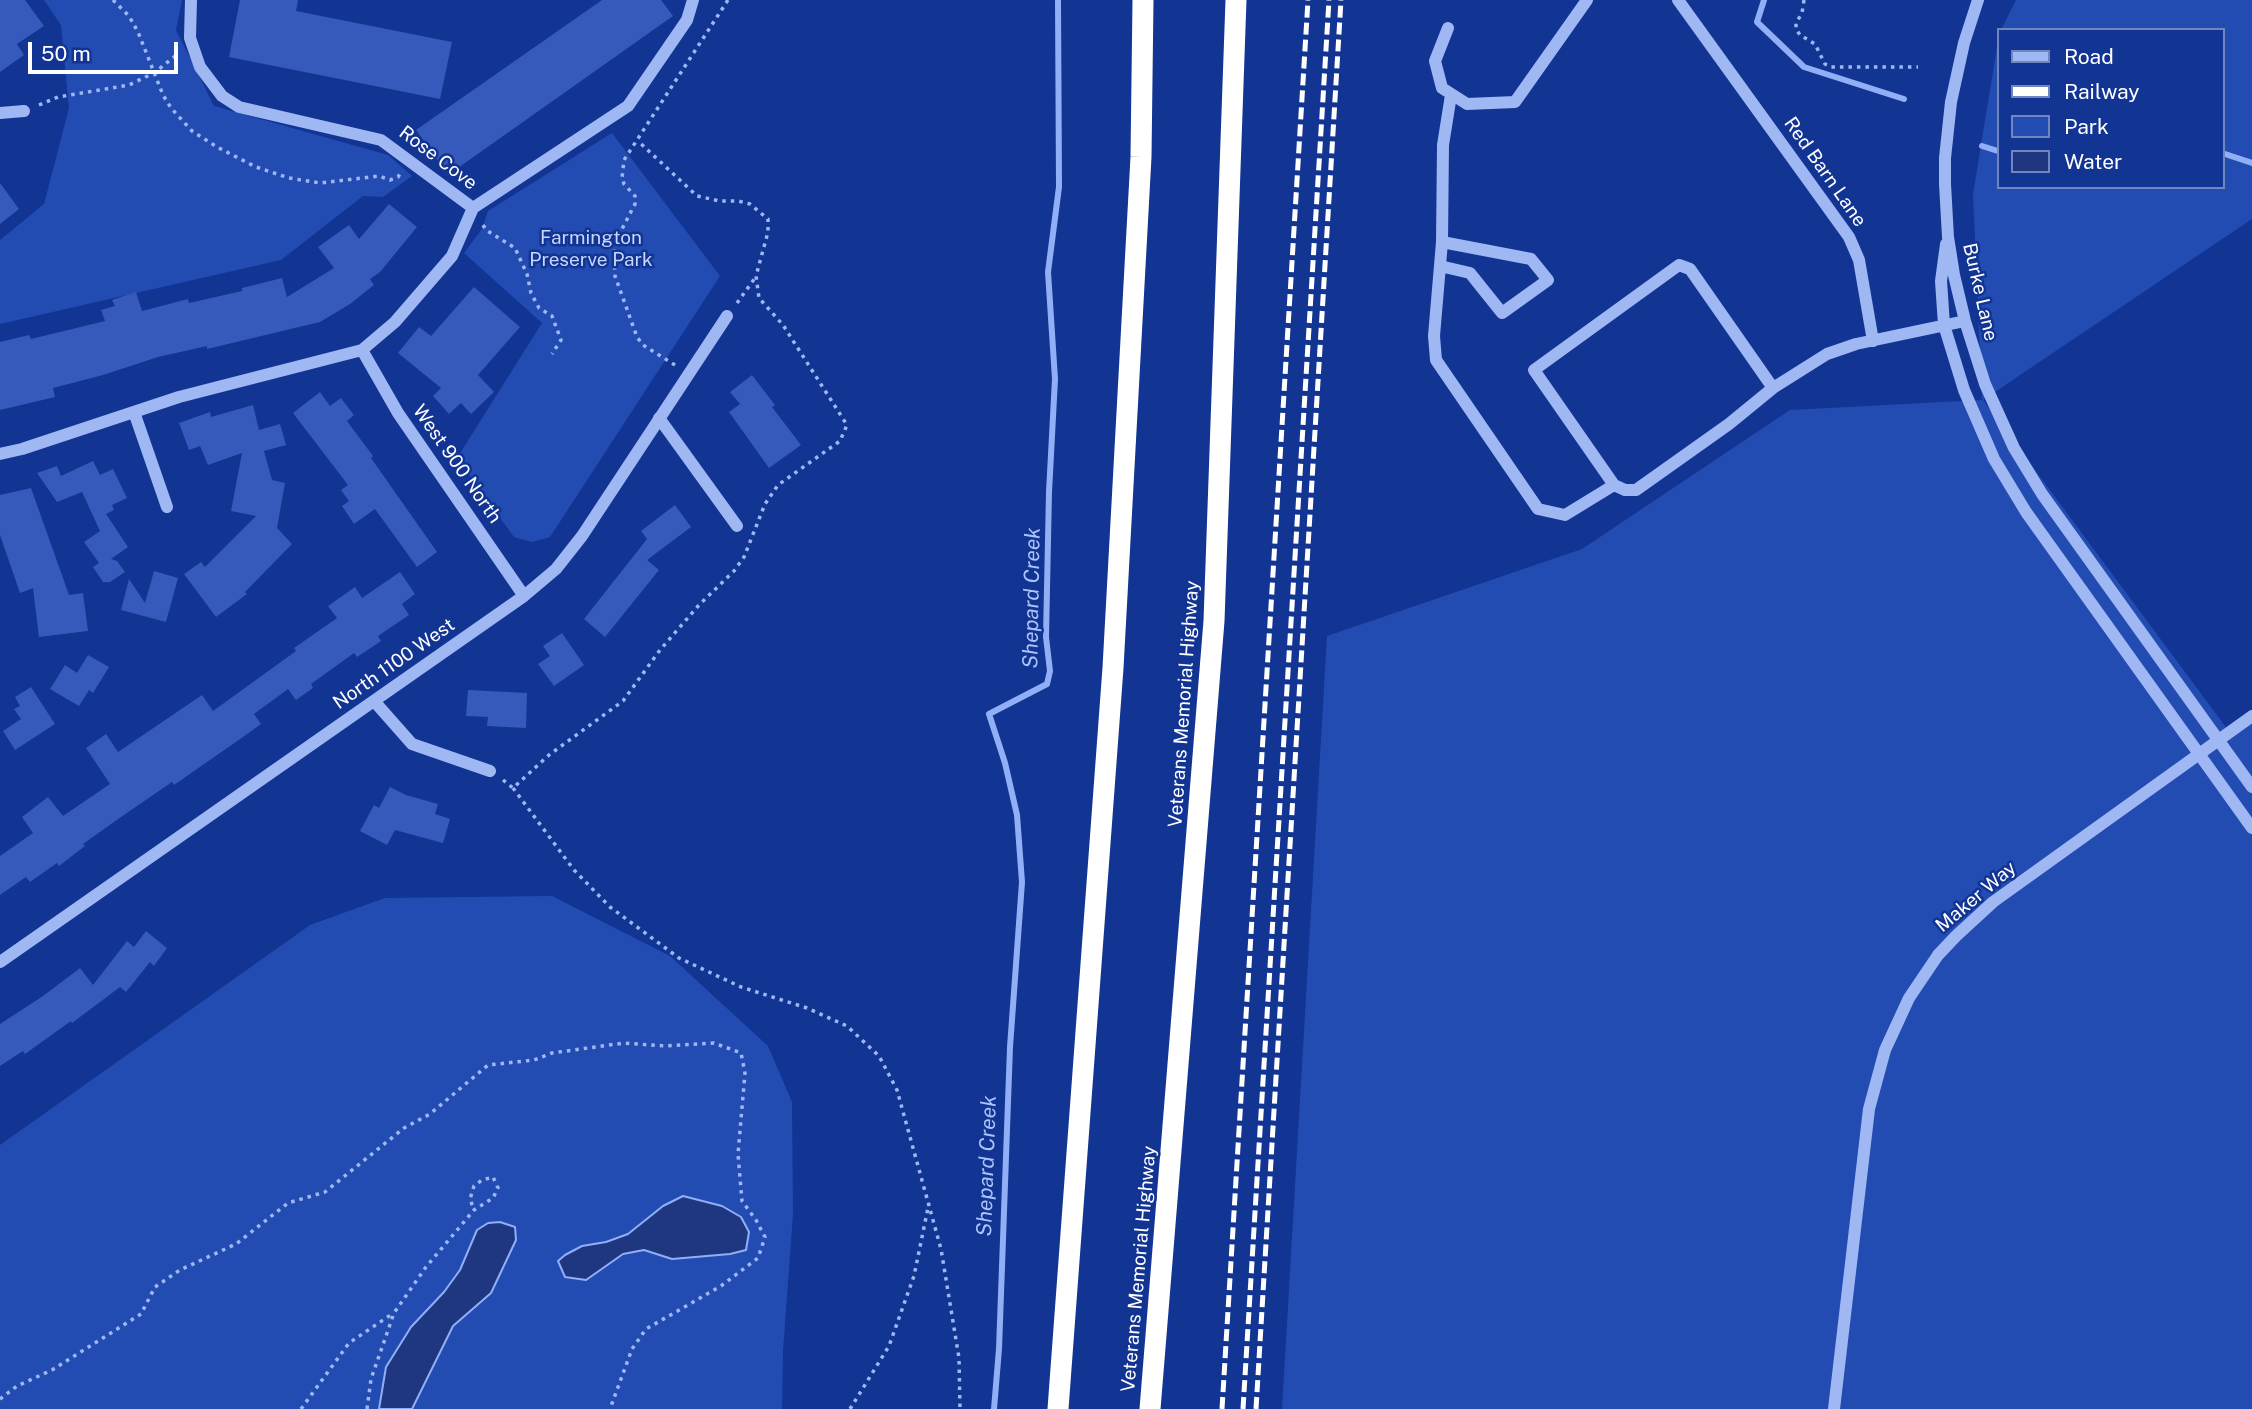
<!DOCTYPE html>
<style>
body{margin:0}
#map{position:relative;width:2252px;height:1409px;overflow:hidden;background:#123493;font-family:"Public Sans",sans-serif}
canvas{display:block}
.legend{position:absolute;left:1997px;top:28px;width:228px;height:161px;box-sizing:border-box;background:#123493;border:2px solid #7185be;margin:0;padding:9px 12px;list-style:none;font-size:21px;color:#fff}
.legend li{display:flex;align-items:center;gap:14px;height:35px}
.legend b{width:35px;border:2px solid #7185be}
.scale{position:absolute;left:28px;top:42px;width:150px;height:32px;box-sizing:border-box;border:4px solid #fff;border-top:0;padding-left:9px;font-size:21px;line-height:24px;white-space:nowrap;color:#fff;-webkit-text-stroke:5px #123493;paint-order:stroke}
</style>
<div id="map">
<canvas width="2252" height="1409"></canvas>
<ul class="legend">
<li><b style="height:9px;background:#9fb7f3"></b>Road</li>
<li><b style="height:9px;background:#fff"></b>Railway</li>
<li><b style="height:19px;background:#234cb3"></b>Park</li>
<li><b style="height:19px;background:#1e3780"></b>Water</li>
</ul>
<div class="scale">50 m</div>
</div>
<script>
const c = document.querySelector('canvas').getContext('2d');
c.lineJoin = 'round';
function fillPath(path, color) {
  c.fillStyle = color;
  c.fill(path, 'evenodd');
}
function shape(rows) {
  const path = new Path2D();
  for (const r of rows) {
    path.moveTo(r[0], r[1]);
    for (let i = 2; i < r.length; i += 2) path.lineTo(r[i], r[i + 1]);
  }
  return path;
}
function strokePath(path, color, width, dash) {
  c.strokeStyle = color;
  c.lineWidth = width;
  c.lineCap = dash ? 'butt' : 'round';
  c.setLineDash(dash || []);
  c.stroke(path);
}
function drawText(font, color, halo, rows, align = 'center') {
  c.font = font + ' "Public Sans",sans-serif';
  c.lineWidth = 5;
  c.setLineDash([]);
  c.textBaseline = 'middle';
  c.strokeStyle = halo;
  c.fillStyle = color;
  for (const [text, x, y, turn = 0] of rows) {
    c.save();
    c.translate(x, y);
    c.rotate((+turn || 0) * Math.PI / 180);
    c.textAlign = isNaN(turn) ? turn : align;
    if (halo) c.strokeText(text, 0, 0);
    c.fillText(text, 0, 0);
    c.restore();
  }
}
fillPath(shape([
 [44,0,182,0,176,30,214,106,388,155,412,176,383,197,363,196,281,260,0,324,0,240,44,204,69,108,61,25],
 [2016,0,2252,0,2252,219,1983,400,2228,730,2252,712,2252,1409,1282,1409,1327,636,1582,549,1790,410,1982,400,1973,194,1998,41,1998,187,2222,187,2222,30,2001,30],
 [612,133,720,276,550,537,532,542,514,537,457,458,542,323,464,253,482,229,488,211],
 [552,896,670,956,768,1046,792,1102,793,1214,783,1351,782,1409,0,1409,0,1145,310,925,385,898]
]), '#234cb3');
const water = shape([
 [683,1196,722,1206,741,1217,749,1232,746,1250,730,1254,672,1259,644,1250,623,1254,586,1280,565,1277,558,1261,565,1255,582,1246,606,1242,628,1234,663,1206,683,1196],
 [500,1222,515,1227,516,1240,491,1293,453,1326,412,1409,379,1409,386,1367,411,1327,444,1292,460,1270,477,1230,488,1223,500,1222]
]);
fillPath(water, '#1e3780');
strokePath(water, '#91aff6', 2);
strokePath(shape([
 [1764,0,1757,22,1804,67,1904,99],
 [1982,146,1998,151],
 [2222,153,2252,163],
 [994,1409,999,1349,1010,1047,1022,882,1017,815,1005,763,989,714,1047,684,1050,671,1046,637,1049,492,1055,379,1048,272,1059,187,1058,0]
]), '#91aff6', 6);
fillPath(shape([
 [0,0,25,0,44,26,17,44,24,55,0,72],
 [240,0,298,0,296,11,452,42,440,99,229,57],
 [602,0,661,0,673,16,448,175,416,130],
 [0,183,19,209,0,224],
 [389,204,417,227,380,272,370,279,374,285,350,304,320,322,207,349,207,346,158,357,103,375,53,388,55,397,0,410,0,342,29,335,31,339,105,321,101,310,115,306,112,300,136,292,142,311,188,299,189,303,242,291,242,288,282,278,287,297,334,268,318,247,349,225,359,239],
 [474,287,520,327,478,375,494,392,471,414,461,403,449,414,433,396,441,388,398,353,419,327,431,336],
 [752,375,775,405,772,407,801,445,769,468,729,412,740,404,730,392],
 [320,392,330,406,341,398,354,415,347,421,373,456,371,458,437,552,417,567,375,509,354,524,342,506,349,501,341,490,348,485,293,413],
 [253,405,259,430,280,424,286,445,264,451,272,480,285,483,277,528,292,544,245,592,247,594,216,617,184,574,201,562,205,567,256,516,231,511,242,453,208,465,200,446,189,450,179,423,210,412,211,417],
 [93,461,100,475,113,469,127,498,112,505,114,510,106,514,128,547,111,559,117,561,125,572,110,582,103,582,93,567,99,563,84,542,100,531,82,492,57,502,37,473,57,466,61,476],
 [31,488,69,595,83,593,88,631,39,637,33,588,20,593,0,535,0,495],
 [675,505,691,527,647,560,659,570,605,637,584,619,647,539,641,531],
 [154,571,178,578,166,622,121,610,129,579,145,603],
 [400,572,415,594,402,604,409,615,378,636,381,641,357,657,354,653,311,684,313,688,296,700,288,689,254,714,261,724,243,737,174,785,172,782,121,817,83,844,85,846,59,866,57,863,30,882,26,877,0,895,0,856,33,833,22,817,48,797,63,816,110,784,86,748,106,734,118,752,202,695,213,711,296,651,294,648,337,618,328,606,355,587,362,598],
 [562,633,584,665,554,686,538,664,550,656,543,646],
 [88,655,109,667,93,693,89,690,79,706,50,689,65,665,77,673],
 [31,687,55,724,15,750,3,731,21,719,14,709,20,706,15,697],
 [468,690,527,693,526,728,487,726,488,717,466,716],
 [390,787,406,795,438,804,435,814,450,819,443,843,395,830,387,845,360,831,374,805,379,808],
 [146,931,167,948,154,966,150,962,126,992,120,987,72,1023,71,1021,25,1054,23,1051,0,1066,0,1024,43,996,80,968,93,985,127,941,134,947]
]), '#355abb');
strokePath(shape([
 [113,0,129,16,138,32,163,95,171,108,192,131,217,147,256,167,289,178,320,183,379,176,390,180,398,177,400,174],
 [1804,0,1802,13,1796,23,1796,29,1800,35,1815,44,1825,64,1831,67,1918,67],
 [39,105,58,97,129,85,154,73,179,53],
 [483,225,486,230,515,248,527,274,531,293,539,308,552,316,561,340,552,354],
 [737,303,755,278],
 [675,365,643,345,637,337,615,276,614,253,621,231,635,204,635,196,624,184,622,178,624,160,728,0],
 [503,780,513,788,549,755,623,701,660,650,699,605,734,571,744,557,765,504,778,485,840,441,847,425,783,325,759,298,756,276,768,232,768,219,750,204,738,201,720,201,697,196,638,141],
 [513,788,574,870,610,907,679,958,741,987,807,1008,847,1026,879,1056,897,1090,941,1249,959,1358,960,1409],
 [0,1399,17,1386,52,1370,141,1314,155,1287,180,1270,236,1244,288,1203,325,1192,404,1128,430,1114,488,1065,534,1060,552,1053,624,1043,665,1046,714,1043,741,1053,745,1073,738,1154,742,1201,756,1220,765,1237,758,1258,721,1286,646,1329,632,1349,610,1409],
 [301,1409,349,1343,392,1314],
 [367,1409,371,1379,394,1313,426,1267,474,1210,493,1198,498,1188,493,1177,482,1180,474,1186,470,1199,474,1210],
 [850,1409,889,1346,914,1276,929,1203]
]), '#9fb7f3', 3.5, [3.5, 5]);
strokePath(shape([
 [191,0,190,38,200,67,222,96,239,107,381,140,473,208],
 [1678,0,1849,237,1859,260,1873,341],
 [1978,0,1964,43,1951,102,1945,158,1945,184,1948,237,1954,275,1965,321,1985,384,2014,448,2042,494,2252,787],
 [1448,28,1435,61,1442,88,1467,104,1515,102,1587,0],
 [1451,95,1443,145,1442,242,1434,336,1436,360,1538,509,1565,515,1614,485],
 [0,113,24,111],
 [473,208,628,106,687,20,693,0],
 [1946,244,1941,281,1944,325,1964,390,1994,459,2026,512,2252,828],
 [1440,266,1470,273,1502,313,1548,280,1531,259,1442,242],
 [362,350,398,413,524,596],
 [1773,388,1690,269,1679,265,1534,370,1614,485,1625,490,1636,490,1729,424,1773,388,1827,354,1856,344,1965,321],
 [134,412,167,507],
 [659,418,737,526],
 [0,454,22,449,179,397,362,350,395,322,452,256,473,208],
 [374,701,412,744,490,771],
 [0,962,524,596,556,569,582,536,727,316],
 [1834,1409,1869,1109,1885,1050,1909,998,1938,955,1956,936,1993,902,2252,716]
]), '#9fb7f3', 12);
strokePath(shape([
 [1058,1409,1113,668,1141,157,1143,0],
 [1150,1409,1214,621,1236,0]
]), '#fff', 21);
strokePath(shape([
 [1222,1409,1308,0],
 [1243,1409,1329,0],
 [1256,1409,1341,0]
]), '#fff', 5, [12, 5]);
drawText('19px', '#fff', '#123493', [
 ["Rose Cove",438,158,37],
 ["Red Barn Lane",1825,172,55],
 ["Burke Lane",1980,292,77],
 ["West 900 North",457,464,55],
 ["North 1100 West",394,664,-35],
 ["Veterans Memorial Highway",1184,704,-86],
 ["Maker Way",1976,897,-40],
 ["Veterans Memorial Highway",1139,1269,-85]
]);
drawText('19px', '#c7d6fd', '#123493', [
 ["Farmington",591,238],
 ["Preserve Park",591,260]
]);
drawText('italic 21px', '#abc2fa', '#123493', [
 ["Shepard Creek",1032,598,-89],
 ["Shepard Creek",987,1166,-88]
]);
</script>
